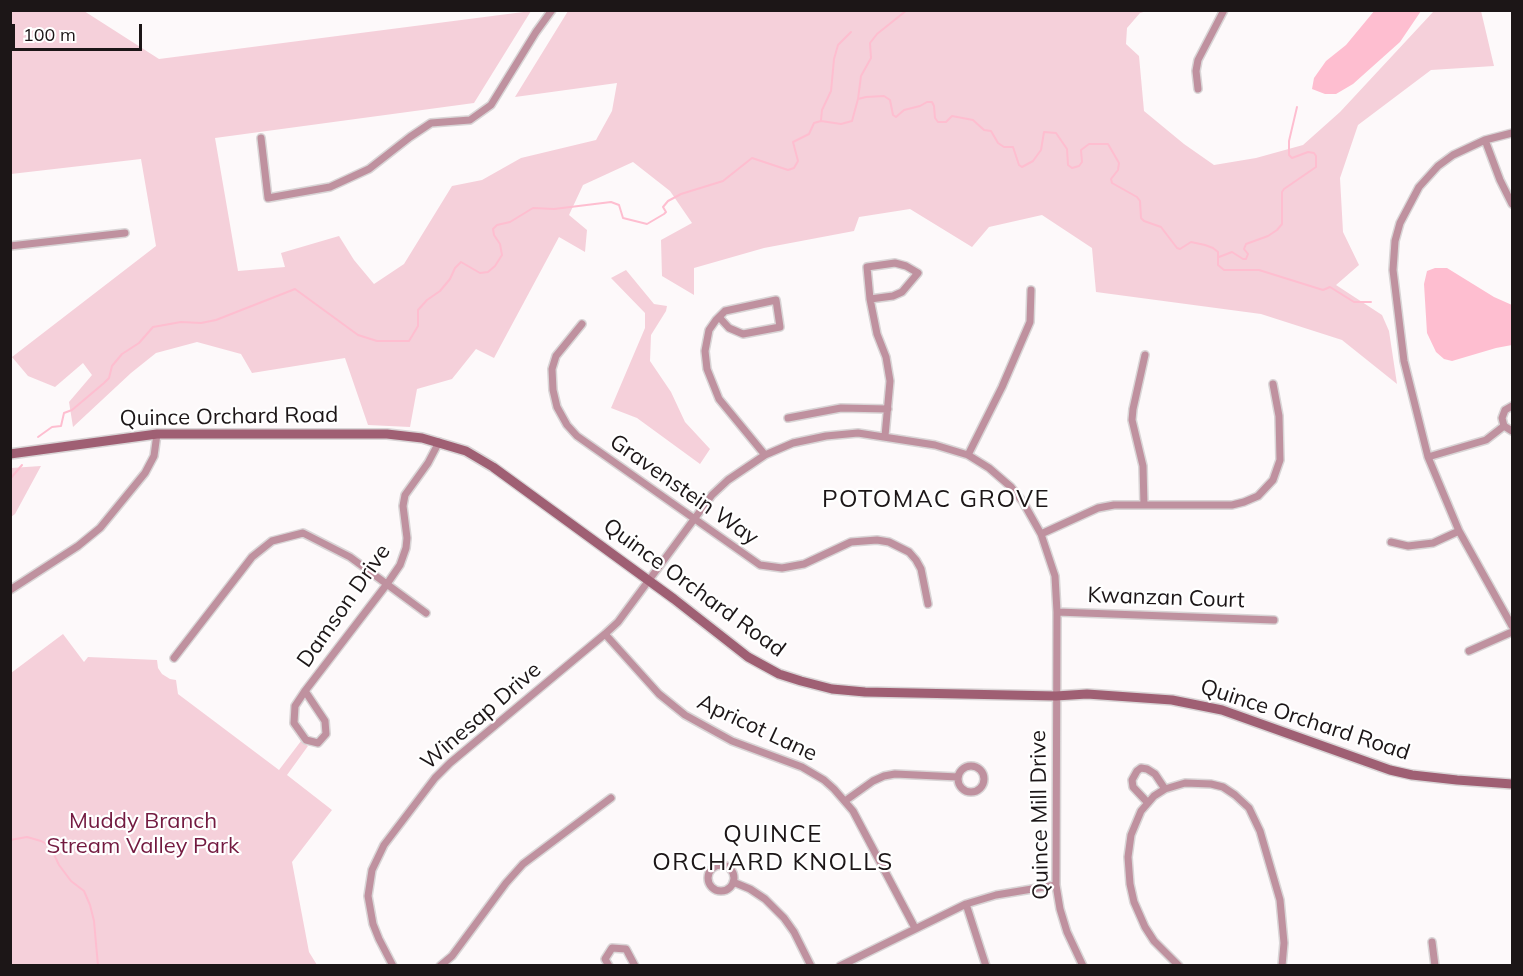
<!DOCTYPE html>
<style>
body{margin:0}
#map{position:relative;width:1523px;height:976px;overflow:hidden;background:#fdf9fa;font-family:Mulish,sans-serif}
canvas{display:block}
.frame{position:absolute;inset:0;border:12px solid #1c1617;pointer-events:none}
.scale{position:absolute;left:12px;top:24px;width:130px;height:27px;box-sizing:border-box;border:3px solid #1c1617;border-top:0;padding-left:8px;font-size:18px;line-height:21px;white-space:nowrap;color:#1c1617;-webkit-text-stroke:4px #fff;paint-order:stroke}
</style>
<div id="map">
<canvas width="1523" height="976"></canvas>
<div class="frame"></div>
<div class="scale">100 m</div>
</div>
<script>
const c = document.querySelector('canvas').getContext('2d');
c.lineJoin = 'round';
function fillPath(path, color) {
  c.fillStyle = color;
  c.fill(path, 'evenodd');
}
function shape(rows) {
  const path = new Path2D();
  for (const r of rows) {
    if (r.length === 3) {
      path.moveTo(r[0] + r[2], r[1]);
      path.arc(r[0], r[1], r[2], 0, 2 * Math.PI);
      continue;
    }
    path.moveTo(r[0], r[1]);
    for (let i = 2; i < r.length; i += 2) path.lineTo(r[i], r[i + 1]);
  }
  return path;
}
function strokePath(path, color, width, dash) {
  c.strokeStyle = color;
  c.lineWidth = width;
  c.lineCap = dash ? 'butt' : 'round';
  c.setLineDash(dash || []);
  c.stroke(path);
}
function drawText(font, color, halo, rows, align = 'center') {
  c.font = font + ' Mulish,sans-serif';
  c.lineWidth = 4.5;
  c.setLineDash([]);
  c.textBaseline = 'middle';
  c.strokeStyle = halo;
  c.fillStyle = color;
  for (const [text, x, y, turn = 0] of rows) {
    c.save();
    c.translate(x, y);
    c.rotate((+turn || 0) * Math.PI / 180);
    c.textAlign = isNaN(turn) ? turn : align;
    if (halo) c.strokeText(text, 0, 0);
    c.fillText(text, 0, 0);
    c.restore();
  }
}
fillPath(shape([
 [10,11,84,11,159,59,531,11,474,103,215,138,238,271,285,267,281,253,339,236,354,260,374,284,404,264,452,186,482,180,521,158,596,140,612,111,617,83,515,97,568,11,1147,11,1140,13,1127,28,1126,44,1139,56,1144,111,1184,144,1214,165,1256,158,1303,145,1340,112,1433,12,1433,11,1481,11,1494,66,1431,70,1358,125,1340,178,1343,232,1359,265,1336,285,1382,315,1389,331,1397,384,1342,340,1261,314,1096,292,1092,248,1042,215,989,227,972,247,910,209,859,217,854,231,764,248,694,268,694,295,662,276,661,240,692,223,670,191,633,162,583,185,569,215,587,230,585,252,559,237,494,358,476,349,452,379,417,389,410,427,368,425,345,358,252,373,241,354,197,342,156,353,131,373,73,427,69,402,92,375,83,363,55,387,28,376,12,357,156,246,141,159,11,174],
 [626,270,654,304,667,306,666,311,651,335,650,361,671,392,685,422,710,449,700,464,637,418,611,408,645,328,645,313,611,278],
 [41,466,15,514,11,517,11,468],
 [63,634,84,662,88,657,157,660,158,668,162,674,170,679,176,680,178,694,279,770,301,741,308,746,287,775,332,810,292,862,309,952,317,965,11,965,11,673]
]), '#f5d0da');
fillPath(shape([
 [1375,10,1421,11,1400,42,1353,84,1336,94,1325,94,1312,89,1314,78,1326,61,1346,45],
 [1435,268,1447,268,1494,297,1512,305,1512,345,1496,348,1452,361,1444,359,1436,352,1427,333,1424,284,1427,271]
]), '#febed0');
strokePath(shape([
 [858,99,861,76,871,58,870,43,877,34,907,10],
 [821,120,822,110,831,91,834,59,838,45,851,32],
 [1219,257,1232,252,1243,259,1246,259,1248,254,1244,249,1246,244,1268,236,1277,230,1282,224,1282,192,1284,189,1316,167,1316,156,1314,153,1308,152,1292,158,1289,155,1289,141,1297,107],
 [38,437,52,427,61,426,64,413,72,410,104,383,109,378,112,366,122,354,139,343,153,327,181,322,201,323,216,320,295,289,358,335,377,341,409,341,418,326,418,310,427,300,440,291,450,279,455,268,461,262,480,273,488,272,495,266,502,255,500,244,494,235,493,229,497,225,510,222,533,208,554,209,611,202,619,205,623,218,647,224,664,214,666,212,663,207,668,201,681,194,723,181,752,158,788,170,794,168,798,161,793,142,809,134,814,123,821,121,841,124,852,121,858,99,866,97,884,96,890,100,893,115,896,117,904,110,920,106,927,102,932,102,934,106,935,118,938,122,946,122,952,116,973,120,984,130,991,131,998,143,1004,147,1013,147,1019,165,1022,167,1033,161,1041,150,1044,132,1056,133,1067,149,1068,165,1072,168,1079,166,1082,162,1081,150,1089,144,1108,144,1119,163,1118,170,1111,179,1112,183,1137,197,1140,201,1141,218,1144,221,1161,227,1177,248,1180,249,1191,242,1205,245,1213,248,1218,252,1218,265,1224,270,1259,270,1323,290,1330,287,1354,302,1371,302],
 [10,479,22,465],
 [10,840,27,837,41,841,50,846,59,865,71,881,84,891,90,905,94,921,98,966]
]), '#febed0', 2);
const street = shape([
 [1198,89,1196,71,1198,60,1224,10],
 [1512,133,1485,140,1453,155,1438,166,1419,187,1400,223,1395,241,1393,270,1404,361,1428,457,1459,531,1512,626],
 [261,138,268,198,330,187,369,169,410,137,431,123,470,120,491,105,536,32,552,10],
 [1485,140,1500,180,1512,204],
 [10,246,125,233],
 [870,299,893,296,902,292,918,273,906,266,895,263,867,267,870,299,877,334,886,357,890,381,885,436],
 [719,317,729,328,743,334,780,327,776,300,725,311,716,320,709,330,705,351,707,369,719,399,765,455],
 [582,324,556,356,552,369,553,390,557,407,567,425,577,436,760,565,782,568,804,564,851,542,877,540,889,542,909,552,916,560,921,569,928,604],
 [1512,406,1505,410,1502,418,1504,426,1512,431],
 [788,418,841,408,888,409],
 [968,455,1002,387,1030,322,1031,290],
 [1428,457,1486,440,1504,426],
 [1144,505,1143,466,1132,420,1133,409,1145,355],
 [1041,534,1098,508,1114,505,1232,505,1244,502,1258,496,1273,480,1280,460,1279,416,1273,384],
 [1391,542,1408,546,1433,543,1459,531],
 [10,590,78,546,100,528,145,473,154,456,157,434],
 [1057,612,1274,620],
 [605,634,659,694,685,715,732,741,802,767,824,780,834,789,853,811,915,928],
 [1469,651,1512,632],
 [174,658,252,557,272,541,303,533,350,557,426,613],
 [305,691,325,721,326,734,318,743,306,740,294,723,295,706,305,691,387,584,400,565,406,548,407,538,403,506,405,495,428,463,439,442],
 [971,779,13],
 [845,801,873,781,884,776,895,774,958,777],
 [1148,803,1133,787,1132,780,1137,771,1141,768,1147,769,1155,774,1165,789],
 [721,878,13],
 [733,882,750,889,765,899,784,918,794,932,811,966],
 [966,904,986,966],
 [1432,942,1435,966],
 [393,966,379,939,373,924,368,896,372,870,384,845,435,778,450,763,605,634,618,622,712,495,728,480,765,455,793,443,826,436,858,433,935,445,968,455,989,468,1011,487,1023,502,1041,534,1055,576,1057,612,1056,885,1060,909,1067,932,1083,966],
 [440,966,452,956,506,883,523,864,611,798],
 [609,966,605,959,612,948,626,949,635,966],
 [840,966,966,904,996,895,1056,885],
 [1179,966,1154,941,1145,927,1134,902,1130,884,1128,857,1131,835,1141,811,1154,796,1165,789,1185,783,1211,784,1223,787,1235,795,1249,808,1260,831,1280,900,1284,943,1282,966]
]);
const secondary = shape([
 [10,454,157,434,387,434,422,438,466,451,493,467,674,599,748,657,779,674,801,681,832,689,865,692,1056,696,1087,694,1172,700,1222,710,1390,770,1412,775,1457,780,1512,784]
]);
strokePath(street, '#d9d5d6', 10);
strokePath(secondary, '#d9d5d6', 12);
strokePath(street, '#bf919f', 7);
strokePath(secondary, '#9f5f73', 9);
drawText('22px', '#1c1617', '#fff', [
 ["Quince Orchard Road",229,417,-1],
 ["Gravenstein Way",684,490,35],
 ["Quince Orchard Road",694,588,36],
 ["Kwanzan Court",1166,598,2],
 ["Damson Drive",344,606,-55],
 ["Winesap Drive",481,716,-41],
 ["Quince Orchard Road",1305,720,18],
 ["Apricot Lane",757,728,25],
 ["Quince Mill Drive",1040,815,-91]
]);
drawText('22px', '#731a40', '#fff', [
 ["Muddy Branch",143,821],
 ["Stream Valley Park",143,846]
]);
c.letterSpacing = '1.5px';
drawText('24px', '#1c1617', '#fff', [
 ["POTOMAC GROVE",936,500],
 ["QUINCE",773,835],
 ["ORCHARD KNOLLS",773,863]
]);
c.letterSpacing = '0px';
</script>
